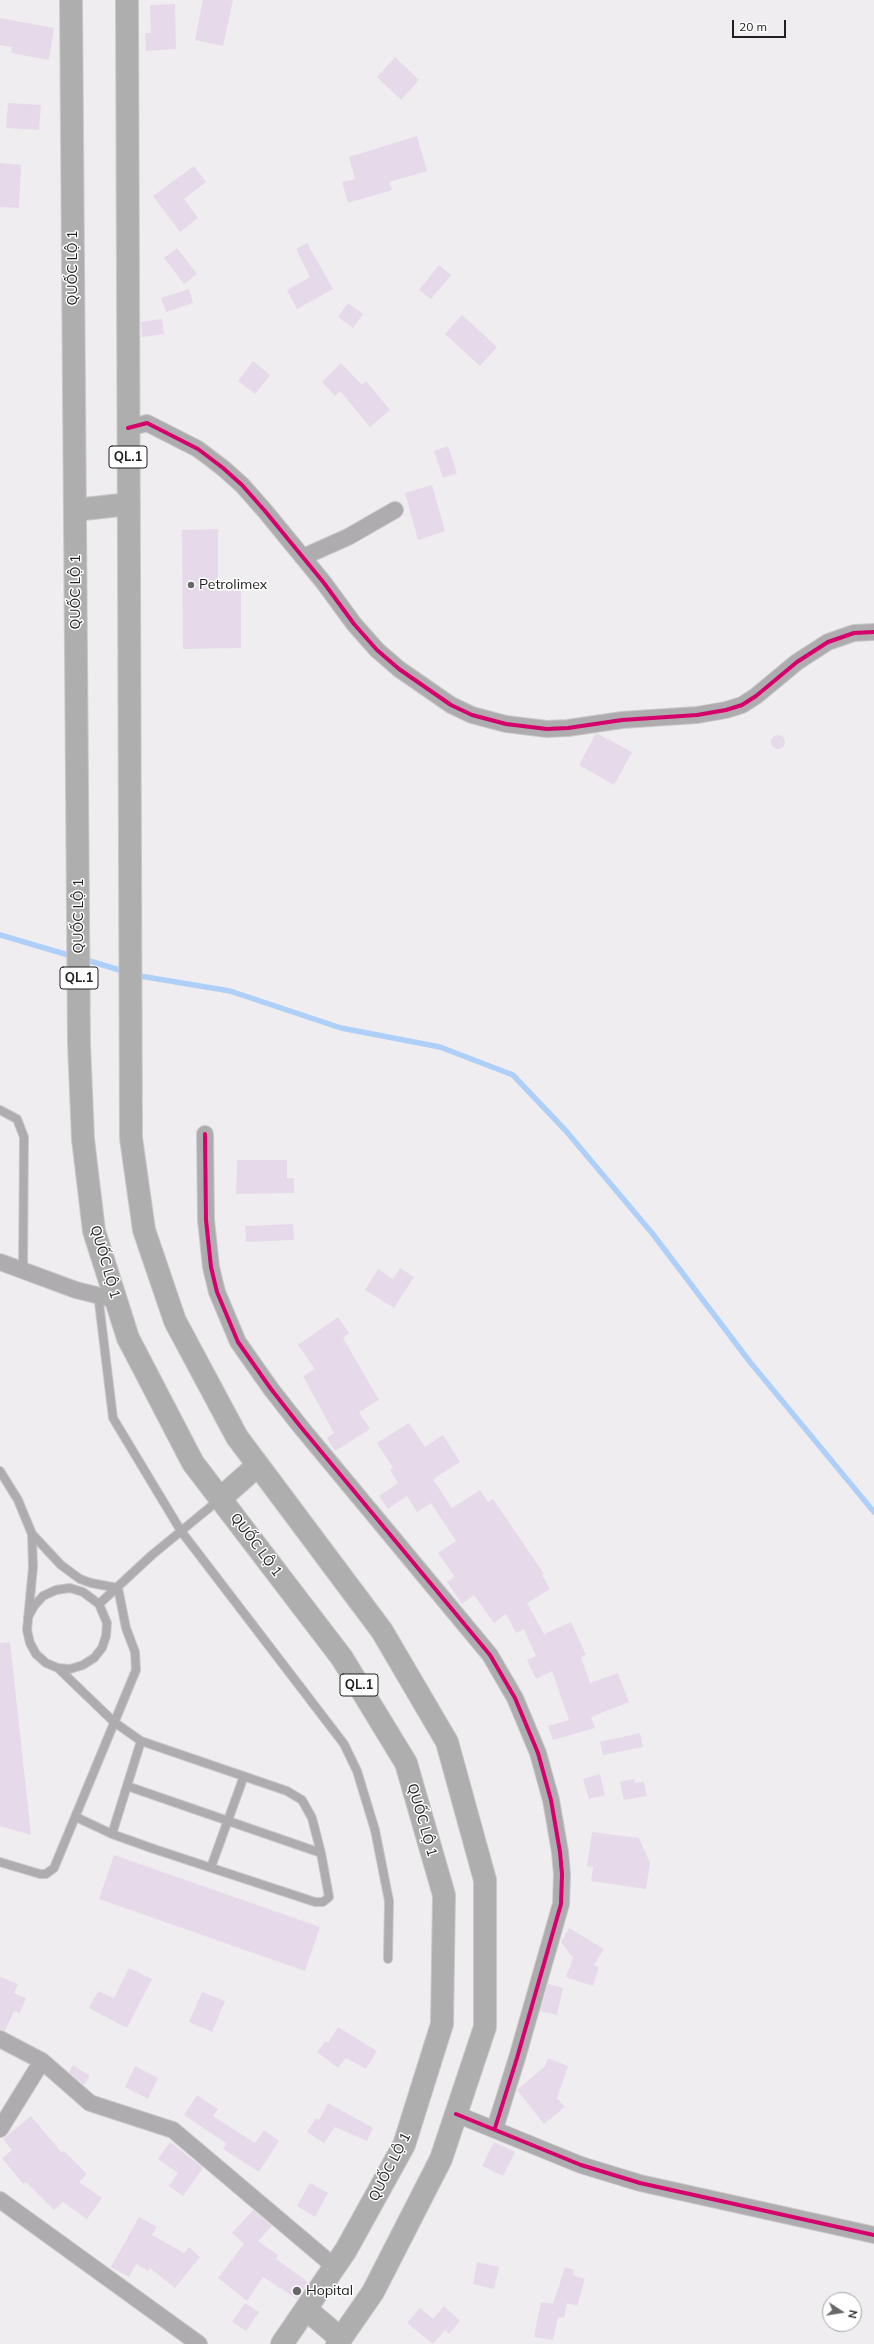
<!DOCTYPE html>
<meta charset="utf-8">
<style>
body{margin:0}
#map{position:relative;width:874px;height:2344px;overflow:hidden;background:#efedf0;font-family:Mulish,sans-serif}
canvas{display:block}
.north{position:absolute;left:822px;top:2292px;width:40px;height:40px;box-sizing:border-box;background:#fff;border:1px solid #a6a6a6;border-radius:50%;rotate:102deg;font-size:11px;font-weight:700;line-height:16px;text-align:center;color:#212021}
.north::after{content:'';display:block;margin:auto;width:14px;height:18px;background:#696869;clip-path:polygon(50% 0,100% 100%,50% 72%,0 100%)}
.scale{position:absolute;left:732px;top:20px;width:54px;height:18px;box-sizing:border-box;border:2px solid #212021;border-top:0;padding-left:5px;font-size:12px;line-height:14px;white-space:nowrap;color:#212021;-webkit-text-stroke:3px #fff;paint-order:stroke}
</style>
<div id="map">
<canvas width="874" height="2344"></canvas>
<div class="north">N</div>
<div class="scale">20 m</div>
</div>
<script>
const c = document.querySelector('canvas').getContext('2d');
c.lineJoin = 'round';
function shape(rows) {
  const path = new Path2D();
  for (const r of rows) {
    if (r.length === 3) {
      path.moveTo(r[0] + r[2], r[1]);
      path.arc(r[0], r[1], r[2], 0, 2 * Math.PI);
      continue;
    }
    path.moveTo(r[0], r[1]);
    for (let i = 2; i < r.length; i += 2) path.lineTo(r[i], r[i + 1]);
  }
  return path;
}
function strokePath(path, color, width, dash) {
  c.strokeStyle = color;
  c.lineWidth = width;
  c.lineCap = dash ? 'butt' : 'round';
  c.setLineDash(dash || []);
  c.stroke(path);
}
function fillPath(path, color) {
  c.fillStyle = color;
  c.fill(path, 'evenodd');
}
function drawText(font, color, halo, rows, align = 'center') {
  c.font = font + ' Mulish,sans-serif';
  c.lineWidth = 3;
  c.setLineDash([]);
  c.textBaseline = 'middle';
  c.strokeStyle = halo;
  c.fillStyle = color;
  for (const [text, x, y, turn = 0] of rows) {
    c.save();
    c.translate(x, y);
    c.rotate((+turn || 0) * Math.PI / 180);
    c.textAlign = isNaN(turn) ? turn : align;
    if (halo) c.strokeText(text, 0, 0);
    c.fillText(text, 0, 0);
    c.restore();
  }
}
strokePath(shape([
 [0,935,75,957],
 [83,959,126,972],
 [134,975,230,991,341,1028,440,1047,513,1075,566,1131,652,1233,750,1362,874,1512]
]), '#aed0f8', 5.5);
fillPath(shape([
 [203,0,233,0,223,46,195,40],
 [175,4,176,49,146,51,145,33,151,33,150,5],
 [0,18,54,28,49,60,11,53,12,47,0,45],
 [395,57,419,80,401,100,377,77],
 [8,103,41,105,39,130,6,128],
 [417,136,427,171,389,182,392,190,348,203,342,182,355,179,349,157],
 [0,163,21,165,19,208,0,207],
 [194,166,206,182,184,199,198,218,180,232,153,196],
 [307,243,333,289,297,309,287,290,310,277,296,249],
 [177,248,197,274,184,284,164,258],
 [439,265,451,275,431,299,419,290],
 [189,289,193,303,166,312,161,298],
 [348,303,363,314,353,328,338,317],
 [462,315,497,347,480,366,445,334],
 [162,319,164,334,142,337,141,322],
 [253,361,270,375,255,394,238,381],
 [341,363,362,385,366,381,390,410,370,427,340,391,335,396,322,382],
 [448,446,457,473,443,478,434,451],
 [432,485,445,531,418,540,405,493],
 [218,529,218,591,241,591,241,648,183,649,182,530],
 [596,733,632,752,614,785,579,765],
 [778,742,7],
 [237,1160,287,1160,287,1178,294,1178,294,1193,236,1194],
 [293,1224,294,1240,246,1242,245,1226],
 [400,1268,414,1277,394,1308,365,1290,378,1269,393,1279],
 [338,1317,349,1333,343,1338,379,1400,359,1412,370,1429,335,1451,327,1438,334,1433,303,1376,315,1369,298,1345],
 [409,1423,425,1447,443,1435,460,1462,433,1479,452,1508,480,1490,488,1502,493,1499,544,1574,542,1575,550,1589,527,1603,544,1634,571,1622,586,1655,581,1657,590,1683,618,1673,629,1702,591,1717,595,1728,553,1740,548,1726,569,1720,552,1671,536,1679,527,1660,536,1656,524,1629,516,1633,506,1614,494,1623,474,1595,462,1604,447,1582,455,1577,438,1553,456,1541,431,1503,417,1512,407,1496,388,1509,379,1496,398,1483,390,1470,393,1468,377,1443],
 [10,1642,31,1835,0,1826,0,1643],
 [640,1733,643,1747,603,1755,600,1742],
 [600,1774,605,1795,589,1799,583,1779],
 [634,1779,635,1783,644,1782,647,1796,624,1800,620,1782],
 [592,1832,639,1838,650,1863,646,1889,591,1881,593,1867,587,1866],
 [114,1855,320,1927,305,1971,99,1899],
 [569,1928,604,1949,594,1965,599,1967,593,1986,566,1977,573,1958,561,1942],
 [129,1968,152,1979,127,2028,89,2008,98,1991,114,1998],
 [0,1977,18,1984,14,1993,26,1998,20,2013,14,2011,5,2031,0,2030],
 [548,1984,563,1988,557,2015,540,2011],
 [202,1992,225,2001,212,2032,189,2022],
 [338,2027,377,2051,366,2069,346,2058,338,2068,317,2052,326,2041,328,2043],
 [548,2058,568,2066,557,2098,565,2107,544,2124,517,2090,545,2066],
 [73,2065,90,2076,84,2085,69,2072],
 [135,2066,158,2078,148,2099,125,2087],
 [197,2095,218,2109,213,2116,255,2143,264,2130,279,2141,259,2172,223,2149,226,2143,184,2115],
 [328,2103,373,2128,367,2141,335,2127,324,2143,307,2132,316,2118,319,2120],
 [31,2116,62,2153,64,2151,87,2174,79,2182,102,2198,87,2219,63,2202,54,2210,26,2182,23,2184,2,2158,12,2150,3,2139],
 [170,2142,203,2168,183,2196,169,2186,178,2173,158,2159],
 [494,2142,515,2152,503,2176,482,2166],
 [310,2183,328,2193,315,2217,297,2206],
 [253,2210,272,2226,258,2241,278,2255,276,2259,308,2282,297,2299,263,2277,247,2301,218,2278,244,2244,232,2233],
 [139,2217,157,2227,152,2235,184,2253,189,2247,200,2257,175,2288,150,2268,148,2271,136,2264,129,2277,111,2267],
 [477,2262,499,2267,494,2289,473,2284],
 [565,2267,574,2270,573,2275,585,2279,577,2306,567,2303,564,2318,558,2317,553,2340,534,2337,541,2302,553,2304],
 [245,2303,259,2312,246,2331,232,2322],
 [444,2306,460,2321,449,2334,445,2330,433,2344,407,2323,420,2308,433,2319]
]), '#e6daea');
const service = shape([
 [0,1110,17,1119,24,1137,23,1270],
 [98,1294,113,1418,181,1531,344,1744,357,1771,375,1830,389,1901,388,1959],
 [0,1471,18,1500,32,1534,33,1567,27,1630,30,1643,36,1654,46,1663,58,1668,70,1669,83,1665,94,1658,102,1648,106,1636,107,1623,99,1604,83,1592,70,1588,56,1590,43,1596,34,1606,28,1617],
 [99,1604,152,1555,220,1499],
 [58,1668,114,1722,141,1741,287,1791,302,1800,312,1818,321,1853,329,1897,323,1902,315,1902,154,1849,112,1834,76,1817],
 [127,1786,321,1853],
 [112,1834,141,1741],
 [0,1862,40,1874,46,1874,54,1868,136,1670,135,1652,126,1628,118,1588,91,1583,80,1579,61,1565,32,1534],
 [211,1867,244,1776]
]);
const minor = shape([
 [128,428,147,423,198,449,223,468,242,485,265,511,324,583,354,624,377,650,399,669,451,705,472,715,506,724,547,729,568,728,622,720,697,715,726,710,742,705,756,696,797,662,828,642,854,633,874,632],
 [303,557,348,537,395,510],
 [205,1134,206,1220,211,1267,217,1292,238,1342,271,1389,300,1426,490,1655,515,1698,538,1753,551,1800,560,1852,562,1874,561,1904,517,2058,495,2128],
 [0,1262,76,1290,116,1300],
 [0,2039,42,2061,90,2103,173,2130,335,2267],
 [456,2114,581,2165,640,2183,874,2235],
 [0,2129,42,2061],
 [0,2200,199,2344]
]);
const trunk = shape([
 [71,0,79,1044,83,1139,94,1231,128,1338,193,1463,342,1658,406,1763,444,1895,442,2024,404,2145,346,2250,282,2344],
 [127,0,131,1138,144,1230,175,1321,237,1437,382,1631,447,1742,485,1880,485,2027,441,2159,373,2292,337,2344],
 [75,510,129,504],
 [221,1498,258,1465],
 [306,2309,341,2339]
]);
strokePath(service, '#cac9ca', 10);
strokePath(minor, '#cac9ca', 18);
strokePath(trunk, '#cac9ca', 24);
strokePath(service, '#aeacae', 8);
strokePath(minor, '#aeacae', 16);
strokePath(trunk, '#afaeae', 22);
strokePath(shape([
 [128,428,147,423,198,449,223,468,242,485,265,511,324,583,354,624,377,650,399,669,451,705,472,715,506,724,547,729,568,728,622,720,697,715,726,710,742,705,756,696,797,662,828,642,854,633,874,632],
 [205,1134,206,1220,211,1267,217,1292,238,1342,271,1389,300,1426,490,1655,515,1698,538,1753,551,1800,560,1852,562,1874,561,1904,517,2058,495,2128],
 [456,2114,581,2165,640,2183,874,2235]
]), '#d6006c', 4);
for (const [x, y, r, color] of [
 [191,585,4,"#696869"],
 [297,2291,5,"#696869"]
]) {
  const dot = new Path2D();
  dot.arc(x, y, r, 0, 2 * Math.PI);
  c.fillStyle = color;
  c.fill(dot);
  strokePath(dot, '#fff', 1.5);
}
for (const [x, y, w] of [
 [128,457,38],
 [79,978,38],
 [359,1685,38]
]) {
  const box = new Path2D();
  box.roundRect(x - w / 2, y - 11, w, 22, 3);
  c.fillStyle = '#fff';
  c.fill(box);
  strokePath(box, '#212021', 1);
}
drawText('bold 13px', '#212021', null, [
 ["QL.1",128,457],
 ["QL.1",79,978],
 ["QL.1",359,1685]
]);
drawText('14px', '#212021', '#fff', [
 ["QUỐC LỘ 1",73,268,-90],
 ["QUỐC LỘ 1",76,592,-90],
 ["QUỐC LỘ 1",79,916,-90],
 ["QUỐC LỘ 1",105,1262,74],
 ["QUỐC LỘ 1",256,1545,53],
 ["QUỐC LỘ 1",422,1820,74],
 ["QUỐC LỘ 1",390,2167,-63]
]);
drawText('14px', '#212021', '#fff', [
 ["Petrolimex",199,585],
 ["Hopital",306,2291]
], 'left');
</script>
